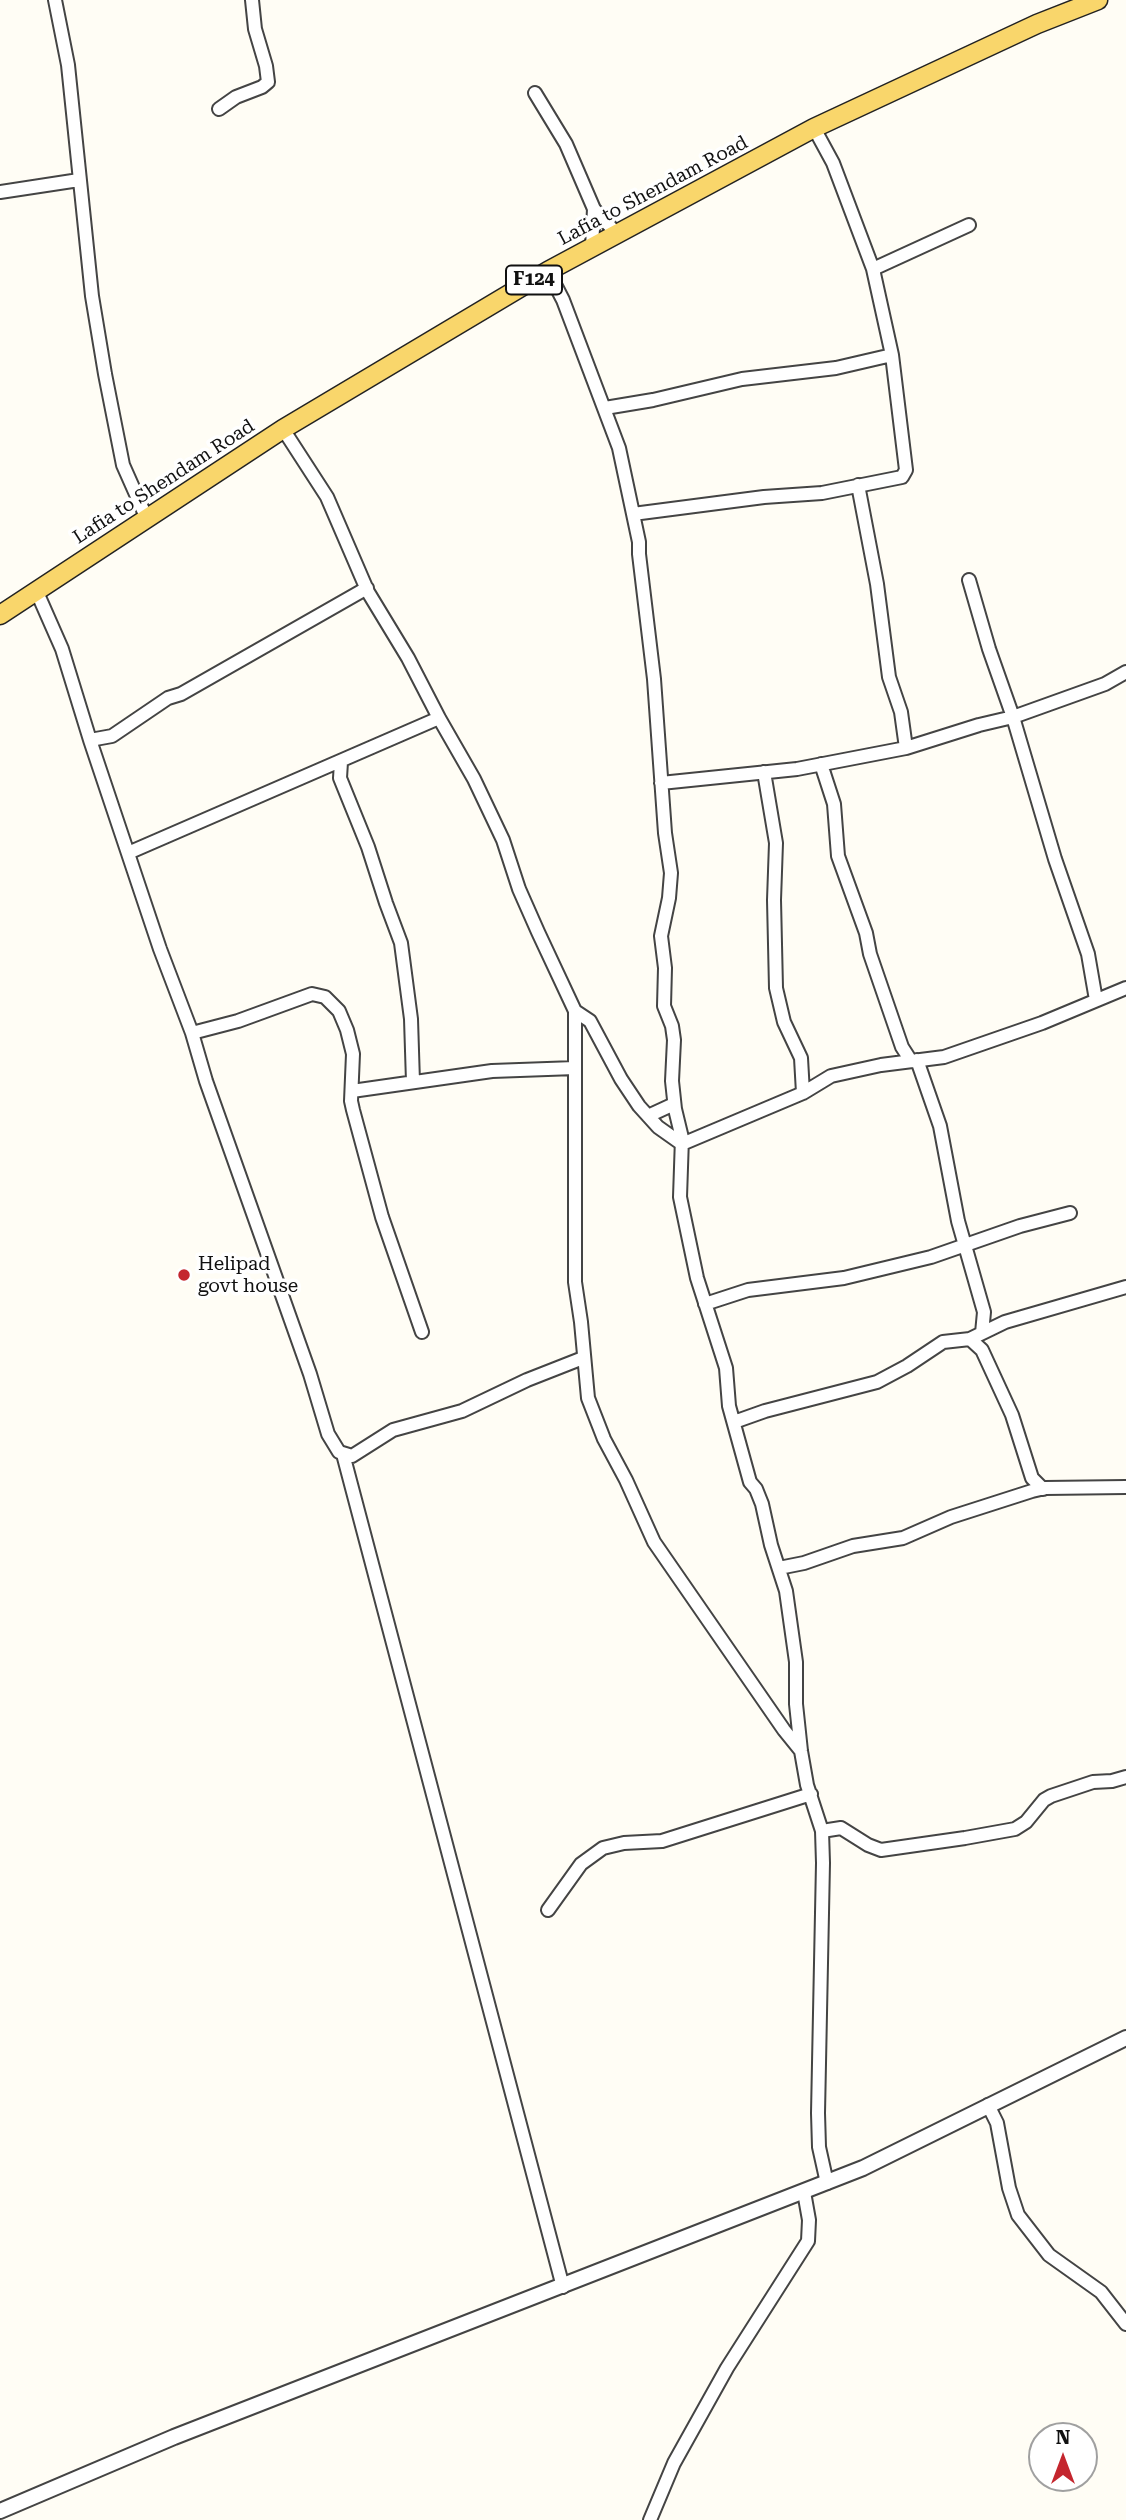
<!DOCTYPE html>
<style>
body{margin:0}
#map{position:relative;width:1126px;height:2520px;overflow:hidden;background:#fffdf5;font-family:"Roboto Serif",serif}
canvas{display:block}
.north{position:absolute;left:1028px;top:2422px;width:70px;height:70px;box-sizing:border-box;background:#fff;border:2px solid #a0a0a0;border-radius:50%;rotate:0deg;font-size:19px;font-weight:700;line-height:28px;text-align:center;color:#111}
.north::after{content:'';display:block;margin:auto;width:24px;height:32px;background:#c4262e;clip-path:polygon(50% 0,100% 100%,50% 72%,0 100%)}
</style>
<div id="map">
<canvas width="1126" height="2520"></canvas>
<div class="north">N</div>
</div>
<script>
const c = document.querySelector('canvas').getContext('2d');
c.lineJoin = 'round';
function shape(rows) {
  const path = new Path2D();
  for (const r of rows) {
    path.moveTo(r[0], r[1]);
    for (let i = 2; i < r.length; i += 2) path.lineTo(r[i], r[i + 1]);
  }
  return path;
}
function strokePath(path, color, width, dash) {
  c.strokeStyle = color;
  c.lineWidth = width;
  c.lineCap = dash ? 'butt' : 'round';
  c.setLineDash(dash || []);
  c.stroke(path);
}
function drawText(font, color, halo, rows, align = 'center') {
  c.font = font + ' "Roboto Serif",serif';
  c.lineWidth = 7;
  c.setLineDash([]);
  c.textBaseline = 'middle';
  c.strokeStyle = halo;
  c.fillStyle = color;
  for (const [text, x, y, turn = 0] of rows) {
    c.save();
    c.translate(x, y);
    c.rotate((+turn || 0) * Math.PI / 180);
    c.textAlign = isNaN(turn) ? turn : align;
    if (halo) c.strokeText(text, 0, 0);
    c.fillText(text, 0, 0);
    c.restore();
  }
}
const minor = shape([
 [55,0,68,65,92,296,105,374,123,465,147,519],
 [535,93,566,144,594,209,617,234],
 [219,109,236,97,262,87,268,82,266,66,255,29,252,0],
 [0,192,79,180],
 [592,247,594,209],
 [873,269,969,225],
 [548,271,563,300,619,448,639,542,639,554,654,679,665,833,671,873,669,898,661,936,665,968,664,1006,672,1026,674,1040,672,1081,675,1109,682,1138,680,1197,697,1278,726,1368,729,1406,750,1482,756,1489,762,1504,771,1545,786,1591,796,1662,796,1704,801,1751,807,1785,822,1831,823,1863,818,2113,819,2147,827,2183],
 [605,408,653,400,742,379,836,368,892,355,873,269,833,163,814,128],
 [283,429,327,497,368,592,408,658,439,718,474,779,503,840,519,889,538,932,575,1011,575,1282,581,1322,588,1398,604,1439,626,1480,654,1542,784,1730,801,1751],
 [858,485,877,584,889,677,901,712,906,748],
 [633,514,764,497,822,493,902,477,906,470,892,355],
 [969,580,989,649,1013,717,1105,684,1126,672],
 [36,590,62,649,90,740,160,949,192,1033,238,1021,312,994,325,997,339,1011,347,1030,353,1054,351,1101,353,1110,382,1217,422,1332],
 [90,740,112,736,168,698,181,694,367,588],
 [341,762,340,778,368,847,386,903,401,943,411,1019,413,1082],
 [821,764,834,804,838,856,866,933,870,954,902,1047,911,1061],
 [764,772,776,843,774,900,776,988,784,1022,801,1058,803,1093],
 [661,783,797,769,906,748,979,725,1013,717,1055,859,1088,954,1096,1000],
 [128,853,439,718],
 [575,1011,590,1021,621,1079,639,1106,658,1127,682,1144,803,1093,831,1076,881,1065,944,1057,1042,1023,1126,988],
 [192,1033,206,1081,310,1374,328,1434,339,1452,352,1456,393,1430,462,1411,527,1380,583,1358],
 [917,1060,940,1126,958,1221,984,1312,982,1333],
 [352,1091,492,1071,575,1068],
 [648,1116,674,1104],
 [705,1304,748,1290,844,1278,931,1257,1020,1226,1070,1213],
 [970,1339,982,1350,1012,1415,1032,1478,1043,1489],
 [734,1422,765,1411,877,1382,907,1366,943,1342,970,1339,1005,1322,1126,1287],
 [343,1454,563,2287],
 [779,1568,804,1563,853,1546,903,1538,951,1517,1032,1491,1045,1488,1126,1487],
 [822,1831,841,1828,868,1845,881,1850,965,1838,1015,1829,1026,1822,1044,1800,1051,1796,1093,1782,1112,1781,1126,1777],
 [548,1910,581,1864,603,1848,624,1843,662,1841,811,1794],
 [988,2105,997,2123,1009,2188,1018,2215,1049,2255,1101,2292,1126,2324],
 [650,2520,674,2463,727,2368,808,2241,809,2220,804,2192]
]);
const tertiary = shape([
 [0,2511,174,2437,863,2168,1126,2038]
]);
const primary = shape([
 [0,615,283,429,548,271,814,128,1037,24,1098,0]
]);
strokePath(minor, '#444', 16);
strokePath(tertiary, '#444', 18);
strokePath(primary, '#222', 21);
strokePath(minor, '#fff', 12);
strokePath(tertiary, '#fff', 14);
strokePath(primary, '#f9d66b', 18);
for (const [x, y, r, color] of [
 [184,1275,7,"#c4262e"]
]) {
  const dot = new Path2D();
  dot.arc(x, y, r, 0, 2 * Math.PI);
  c.fillStyle = color;
  c.fill(dot);
  strokePath(dot, '#fff', 2.5);
}
for (const [x, y, w] of [
 [534,280,56]
]) {
  const box = new Path2D();
  box.roundRect(x - w / 2, y - 14.5, w, 29, 5);
  c.fillStyle = '#fff';
  c.fill(box);
  strokePath(box, '#111', 2);
}
drawText('bold 18px', '#111', null, [
 ["F124",534,280]
]);
drawText('19px', '#111', '#fff', [
 ["Lafia to Shendam Road",653,191,-28],
 ["Lafia to Shendam Road",164,482,-33]
]);
drawText('19px', '#111', '#fff', [
 ["Helipad",198,1264],
 ["govt house",198,1286]
], 'left');
</script>
